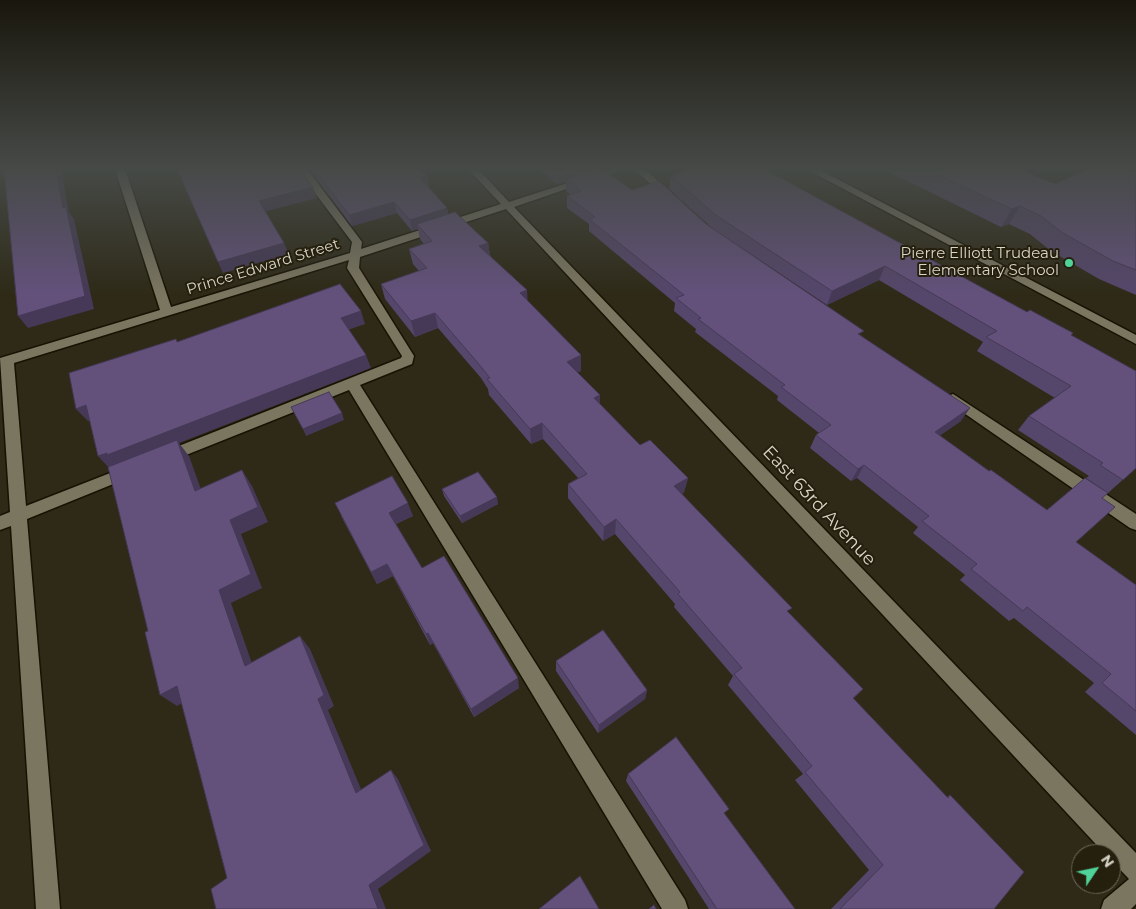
<!DOCTYPE html>
<style>
body{margin:0}
#map{position:relative;width:1136px;height:909px;overflow:hidden;background:#2e2a17;font-family:Montserrat,sans-serif}
canvas{display:block}
.north{position:absolute;left:1071px;top:844px;width:50px;height:50px;box-sizing:border-box;background:#25200d;border:1px solid #6d6858;border-radius:50%;rotate:56deg;font-size:14px;font-weight:700;line-height:20px;text-align:center;color:#d8d5c9}
.north::after{content:'';display:block;margin:auto;width:18px;height:22px;background:#4fd399;clip-path:polygon(50% 0,100% 100%,50% 72%,0 100%)}
</style>
<div id="map">
<canvas width="1136" height="909"></canvas>
<div class="north">N</div>
</div>
<script>
const c = document.querySelector('canvas').getContext('2d');
c.lineJoin = 'round';
function shape(rows) {
  const path = new Path2D();
  for (const r of rows) {
    path.moveTo(r[0], r[1]);
    for (let i = 2; i < r.length; i += 2) path.lineTo(r[i], r[i + 1]);
  }
  return path;
}
function strokePath(path, color, width, dash) {
  c.strokeStyle = color;
  c.lineWidth = width;
  c.lineCap = dash ? 'butt' : 'round';
  c.setLineDash(dash || []);
  c.stroke(path);
}
function fillPath(path, color) {
  c.fillStyle = color;
  c.fill(path, 'evenodd');
}
function drawText(font, color, halo, rows, align = 'center') {
  c.font = font + ' Montserrat,sans-serif';
  c.lineWidth = 4;
  c.setLineDash([]);
  c.textBaseline = 'middle';
  c.strokeStyle = halo;
  c.fillStyle = color;
  for (const [text, x, y, turn = 0] of rows) {
    c.save();
    c.translate(x, y);
    c.rotate((+turn || 0) * Math.PI / 180);
    c.textAlign = isNaN(turn) ? turn : align;
    if (halo) c.strokeText(text, 0, 0);
    c.fillText(text, 0, 0);
    c.restore();
  }
}
const minor = shape([
 [115,169,125,169,171,307,350,253,352,242,297,169,307,169,362,242,361,249,501,204,468,169,478,169,509,202,611,169,625,169,514,207,1136,853,1136,904,1131,909,1101,909,1104,900,1129,879,1111,860,1111,854,1105,854,506,209,360,257,359,268,414,356,412,364,360,385,685,900,688,909,662,909,349,390,171,461,166,463,161,461,158,457,161,453,401,358,402,356,347,268,349,260,14,363,26,506,128,466,133,468,136,472,133,476,27,519,60,909,36,909,11,526,0,530,0,516,10,512,0,358,160,310,115,169],
 [634,169,645,169,671,193,671,197,665,197,634,169],
 [806,169,818,169,1136,335,1136,344,806,169],
 [953,394,1136,514,1136,530,1130,528,948,402,946,399,948,396,953,394]
]);
strokePath(minor, '#171202', 3);
fillPath(minor, '#7b7660');
fillPath(shape([
 [309,169,419,169,427,176,429,187,447,208,448,214,488,243,490,255,527,301,581,355,581,371,577,372,600,404,640,445,688,478,684,492,682,494,789,613,863,689,853,699,947,797,950,795,994,909,831,909,869,870,795,780,803,774,728,685,733,676,674,607,675,604,615,534,603,541,568,498,568,484,578,478,543,439,531,444,489,395,488,389,481,378,438,328,415,337,385,299,381,284,419,271,413,264,409,249,424,244,420,239,418,229,412,231,397,213,352,226],
 [538,169,590,169,590,171,706,224,713,229,669,189,671,176,687,170,684,169,764,169,1027,312,1073,333,1071,335,1136,468,1108,493,1086,478,1089,476,1018,430,1029,416,1055,398,977,351,983,342,879,280,827,305,748,252,862,336,961,421,939,436,989,471,1047,510,1102,498,1076,542,1136,585,1136,735,1085,692,1094,683,1014,618,1009,621,960,580,965,575,913,533,918,527,857,478,851,481,810,448,816,435,819,433,777,400,778,396,695,332,696,329,674,311,675,303,589,231,589,224,567,208,567,196,570,194,566,191,566,182,557,184],
 [883,169,1019,169,1055,184,1089,169,1136,169,1136,295,1099,279,1051,251,1030,234,1009,224,1001,227],
 [442,489,498,504,462,523,444,496],
 [341,516,413,516,396,524,422,568,519,688,474,717,433,643,430,645,393,576,377,584],
 [556,661,647,690,645,699,598,733,556,671],
 [628,774,725,814,795,909,709,909,626,781]
]), '#55466b');
fillPath(shape([
 [56,169,61,169,69,212,74,219,94,309,28,328,18,316,63,208],
 [585,169,590,169,590,174,566,179,566,182,557,184,557,178],
 [427,176,429,187,420,178],
 [313,187,317,198,263,212,259,201],
 [394,202,397,213,352,226,349,215],
 [1020,206,1009,224,1001,227,1012,209],
 [447,208,449,219,417,224,418,229,412,231,410,220],
 [284,243,289,254,223,273,218,262],
 [488,243,490,258,479,246],
 [885,266,879,280,827,305,832,291],
 [527,290,528,306,520,293],
 [361,311,365,324,345,331,341,318],
 [435,313,438,328,415,337,411,321],
 [366,355,371,368,179,443,189,456,207,506,110,469,98,456],
 [581,355,581,371,567,377,567,362],
 [600,395,600,410,594,398],
 [86,405,97,418,88,421,76,409],
 [970,408,961,421,926,445,935,432],
 [342,413,344,420,306,436,303,429],
 [542,423,543,439,531,444,530,429],
 [864,465,857,478,851,481,858,469],
 [242,470,252,486,268,522,241,534,262,588,231,603,257,678,245,666,219,590,230,520],
 [688,478,684,492,670,501,674,486],
 [497,497,498,504,462,523,460,516],
 [408,503,413,516,394,525,389,513],
 [616,519,615,534,603,541,604,527],
 [387,564,393,576,377,584,371,572],
 [428,633,433,643,430,645,426,634],
 [300,636,310,649,334,706,328,710,366,801,356,793,318,699],
 [518,678,519,688,474,717,471,709],
 [177,686,192,697,177,706,160,695],
 [647,690,645,699,598,733,599,725],
 [391,770,398,779,431,851,378,889,386,909,378,909,369,885]
]), '#453957');
const building = shape([
 [4,169,56,169,63,208,66,207,85,296,18,316,4,169],
 [177,169,299,169,313,187,259,201,284,243,218,262,177,169],
 [314,169,419,169,427,176,420,178,447,208,410,220,394,202,349,215,314,169],
 [546,169,585,169,557,178,546,169],
 [596,169,601,169,632,190,659,181,706,224,864,331,858,334,970,408,935,432,989,471,991,470,1047,510,1085,478,1108,493,1102,498,1115,507,1076,542,1136,585,1136,711,1102,683,1111,674,1027,607,1023,611,971,569,977,564,922,521,929,516,864,465,858,469,816,435,831,425,781,387,785,385,698,319,701,318,676,298,684,295,589,219,595,217,567,196,581,191,566,179,596,169],
 [691,169,764,169,1027,312,1030,310,1073,333,1071,335,1136,371,1136,468,1123,480,1100,465,1103,463,1029,416,1071,386,986,337,997,331,885,266,832,291,717,216,671,176,691,169],
 [925,169,1019,169,1055,184,1089,169,1132,169,1136,171,1136,270,1113,261,1063,233,1041,216,1020,206,1012,209,925,169],
 [455,212,488,243,479,246,527,290,520,293,581,355,567,362,600,395,594,398,640,445,650,440,688,478,674,486,792,608,787,611,863,689,853,698,948,798,950,795,1024,872,994,909,840,909,883,865,805,772,812,766,734,674,742,668,678,594,680,592,616,519,604,527,568,484,587,474,542,423,530,429,487,379,490,378,478,363,435,313,411,321,381,284,427,268,409,249,432,241,417,224,455,212],
 [340,284,361,311,341,318,366,355,107,455,107,453,98,456,86,405,76,409,69,373,176,339,177,342,340,284],
 [329,392,342,413,303,429,291,407,329,392],
 [177,440,195,491,242,470,258,507,230,520,251,574,219,590,245,666,300,636,324,695,318,699,356,793,391,770,424,845,369,885,378,909,216,909,211,889,227,878,177,686,160,695,145,632,148,631,108,467,177,440],
 [478,472,497,497,460,516,442,489,478,472],
 [392,476,408,503,389,513,422,568,444,556,518,678,471,709,428,633,426,634,387,564,371,572,335,503,392,476],
 [603,630,647,690,599,725,556,661,603,630],
 [676,737,729,809,724,813,795,909,717,909,628,774,676,737],
 [580,876,599,909,539,909,580,876],
 [654,905,656,909,649,909,654,905]
]);
fillPath(building, '#63517c');
strokePath(building, '#453957', 1);
const sky = c.createLinearGradient(0, 0, 0, 296);
sky.addColorStop(0, '#19170d');
sky.addColorStop(0.57, '#464a47');
sky.addColorStop(1, '#464a4700');
c.fillStyle = sky;
c.fillRect(0, 0, 1136, 296);
for (const [x, y, r, color] of [
 [1069,263,5,"#4fd399"]
]) {
  const dot = new Path2D();
  dot.arc(x, y, r, 0, 2 * Math.PI);
  c.fillStyle = color;
  c.fill(dot);
  strokePath(dot, '#25200d', 2);
}
drawText('15px', '#d8d5c9', '#25200d', [
 ["Pierre Elliott Trudeau",1059,254],
 ["Elementary School",1059,271]
], 'right');
drawText('15px', '#d8d5c9', '#25200d', [
 ["Prince Edward Street",263,267,-17]
]);
drawText('18px', '#d8d5c9', '#25200d', [
 ["East 63rd Avenue",819,506,47]
]);
</script>
